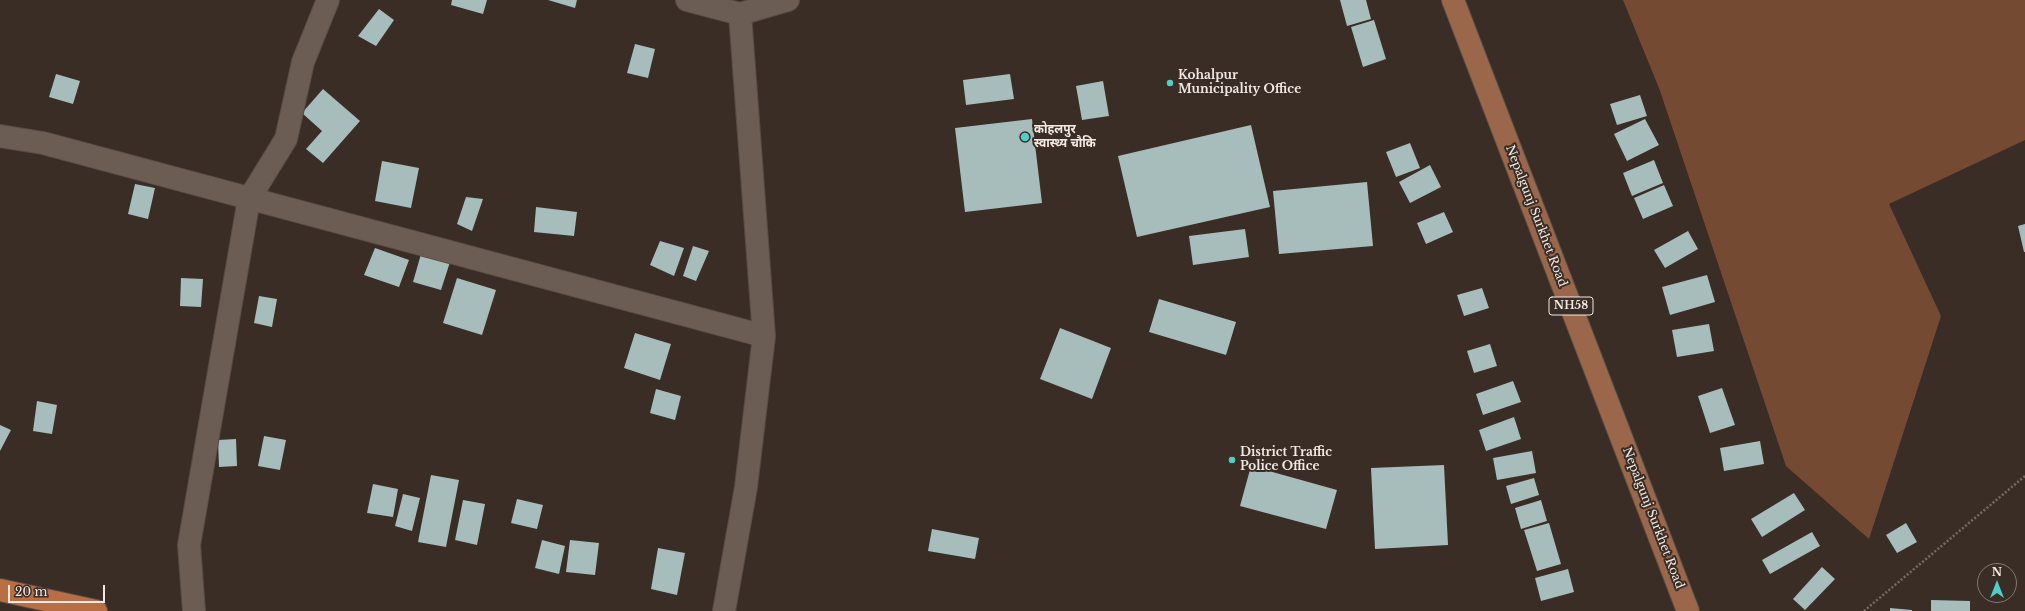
<!DOCTYPE html>
<meta charset="utf-8">
<style>
body{margin:0}
#map{position:relative;width:2025px;height:611px;overflow:hidden;background:#3a2d26;font-family:"Libre Baskerville",serif}
canvas{display:block}
.north{position:absolute;left:1977px;top:563px;width:40px;height:40px;box-sizing:border-box;background:#3a2d26;border:1px solid #847872;border-radius:50%;rotate:0deg;font-size:11px;font-weight:700;line-height:16px;text-align:center;color:#f2e9e4}
.north::after{content:'';display:block;margin:auto;width:14px;height:18px;background:#53cdc9;clip-path:polygon(50% 0,100% 100%,50% 72%,0 100%)}
.scale{position:absolute;left:8px;top:585px;width:97px;height:18px;box-sizing:border-box;border:2px solid #f2e9e4;border-top:0;padding-left:5px;font-size:12px;line-height:14px;white-space:nowrap;color:#f2e9e4;-webkit-text-stroke:3px #3a2d26;paint-order:stroke}
</style>
<div id="map">
<canvas width="2025" height="611"></canvas>
<div class="north">N</div>
<div class="scale">20 m</div>
</div>
<script>
const c = document.querySelector('canvas').getContext('2d');
c.lineJoin = 'round';
function fillPath(path, color) {
  c.fillStyle = color;
  c.fill(path, 'evenodd');
}
function shape(rows) {
  const path = new Path2D();
  for (const r of rows) {
    path.moveTo(r[0], r[1]);
    for (let i = 2; i < r.length; i += 2) path.lineTo(r[i], r[i + 1]);
  }
  return path;
}
function strokePath(path, color, width, dash) {
  c.strokeStyle = color;
  c.lineWidth = width;
  c.lineCap = dash ? 'butt' : 'round';
  c.setLineDash(dash || []);
  c.stroke(path);
}
function drawText(font, color, halo, rows, align = 'center') {
  c.font = font + ' "Libre Baskerville","Noto Sans Devanagari",serif';
  c.lineWidth = 4;
  c.setLineDash([]);
  c.textBaseline = 'middle';
  c.strokeStyle = halo;
  c.fillStyle = color;
  for (const [text, x, y, turn = 0] of rows) {
    c.save();
    c.translate(x, y);
    c.rotate((+turn || 0) * Math.PI / 180);
    c.textAlign = isNaN(turn) ? turn : align;
    if (halo) c.strokeText(text, 0, 0);
    c.fillText(text, 0, 0);
    c.restore();
  }
}
fillPath(shape([
 [1623,0,2025,0,2025,140,1889,204,1941,316,1869,539,1786,466,1659,88]
]), '#754a32');
fillPath(shape([
 [452,0,487,0,483,14,451,5],
 [548,0,577,0,575,8],
 [1340,0,1366,0,1371,19,1347,26],
 [379,9,394,20,376,46,358,36],
 [1374,20,1386,59,1363,67,1351,27],
 [635,44,655,49,648,78,627,73],
 [56,74,80,81,73,104,49,97],
 [1010,74,1014,99,966,105,963,80],
 [1103,81,1109,116,1082,120,1076,86],
 [323,89,360,121,323,163,306,149,322,131,302,113],
 [1640,95,1647,116,1617,125,1610,104],
 [1032,119,1042,203,965,212,955,128],
 [1645,119,1659,145,1627,161,1614,134],
 [1251,125,1270,207,1137,237,1118,156],
 [1410,143,1420,168,1396,177,1386,152],
 [1654,160,1663,183,1632,196,1623,173],
 [382,161,419,168,411,208,375,201],
 [1430,165,1441,187,1410,203,1399,182],
 [1367,182,1373,246,1279,254,1273,191],
 [135,184,155,188,148,219,128,214],
 [1664,185,1673,206,1643,219,1634,198],
 [466,197,483,199,472,231,457,224],
 [536,207,577,212,574,236,534,232],
 [1444,212,1453,232,1426,244,1417,223],
 [2025,224,2025,252,2024,252,2018,226],
 [1245,229,1249,257,1193,265,1189,236],
 [1688,231,1698,249,1665,268,1654,250],
 [660,241,684,248,674,276,650,265],
 [693,246,709,251,696,281,683,276],
 [375,248,409,260,399,287,364,275],
 [421,254,450,262,441,290,413,282],
 [1707,275,1715,302,1670,315,1662,287],
 [181,278,203,279,201,307,180,306],
 [457,278,496,290,482,335,443,323],
 [1482,288,1489,308,1464,316,1457,295],
 [259,296,277,299,272,327,254,323],
 [1159,299,1236,322,1226,355,1149,332],
 [1709,324,1714,351,1677,357,1672,330],
 [1060,328,1111,348,1092,399,1040,379],
 [635,333,671,344,660,380,624,368],
 [1490,344,1497,366,1474,373,1467,351],
 [1513,381,1521,402,1483,415,1476,394],
 [1722,388,1735,425,1710,433,1698,396],
 [656,389,681,396,675,420,650,413],
 [37,401,57,405,52,434,33,431],
 [1514,417,1521,439,1486,451,1479,430],
 [0,425,11,430,0,451],
 [264,436,286,440,280,470,258,466],
 [236,439,237,466,219,467,218,440],
 [1760,441,1764,464,1724,471,1720,448],
 [1532,451,1536,473,1497,480,1493,458],
 [1444,465,1448,545,1375,549,1371,468],
 [1251,466,1337,490,1326,529,1240,506],
 [431,475,459,480,446,547,418,542],
 [1534,478,1539,495,1511,504,1506,486],
 [373,484,398,489,393,517,367,513],
 [1794,493,1805,510,1762,537,1751,519],
 [403,494,420,498,412,531,395,526],
 [517,499,543,505,537,529,511,523],
 [463,500,485,504,477,545,455,540],
 [1541,500,1547,521,1521,529,1515,508],
 [1549,523,1561,564,1537,571,1524,530],
 [1906,523,1917,542,1897,553,1886,535],
 [932,529,979,538,975,559,928,551],
 [1812,532,1820,546,1770,574,1762,560],
 [542,540,565,546,559,574,535,568],
 [570,540,599,543,595,575,566,572],
 [658,548,685,553,677,595,651,589],
 [1822,567,1835,579,1805,610,1793,599],
 [1568,569,1574,592,1541,601,1535,578],
 [1931,600,1970,601,1970,611,1931,611],
 [1890,608,1912,610,1912,611,1890,611]
]), '#a7bdbb');
const street = shape([
 [687,0,740,14,788,0],
 [0,136,43,143,764,336],
 [194,611,189,545,249,199,286,139,303,62,328,0],
 [724,611,746,487,764,336,740,14]
]);
const primary = shape([
 [1453,0,1688,611]
]);
const highway = shape([
 [0,590,96,611]
]);
strokePath(street, '#574c46', 24);
strokePath(primary, '#574c46', 24);
strokePath(highway, '#574c46', 24);
strokePath(shape([
 [1864,611,2025,476]
]), '#776c65', 2.5, [2, 2]);
strokePath(street, '#6b5c54', 22);
strokePath(primary, '#9a674a', 22);
strokePath(highway, '#b96e44', 22);
for (const [x, y, r, color] of [
 [1170,83,4,"#53cdc9"],
 [1025,137,5,"#53cdc9"],
 [1232,460,4,"#53cdc9"]
]) {
  const dot = new Path2D();
  dot.arc(x, y, r, 0, 2 * Math.PI);
  c.fillStyle = color;
  c.fill(dot);
  strokePath(dot, '#3a2d26', 1.5);
}
for (const [x, y, w] of [
 [1571,306,44]
]) {
  const box = new Path2D();
  box.roundRect(x - w / 2, y - 9, w, 18, 3);
  c.fillStyle = '#3a2d26';
  c.fill(box);
  strokePath(box, '#f2e9e4', 1);
}
drawText('bold 11px', '#f2e9e4', null, [
 ["NH58",1571,306]
]);
drawText('bold 12px', '#f2e9e4', '#3a2d26', [
 ["Kohalpur",1178,76],
 ["Municipality Office",1178,90],
 ["कोहलपुर",1034,130],
 ["स्वास्थ्य चौकि",1034,144],
 ["District Traffic",1240,453],
 ["Police Office",1240,467]
], 'left');
drawText('12px', '#f2e9e4', '#3a2d26', [
 ["Nepalgunj Surkhet Road",1536,216,69],
 ["Nepalgunj Surkhet Road",1653,518,69]
]);
</script>
